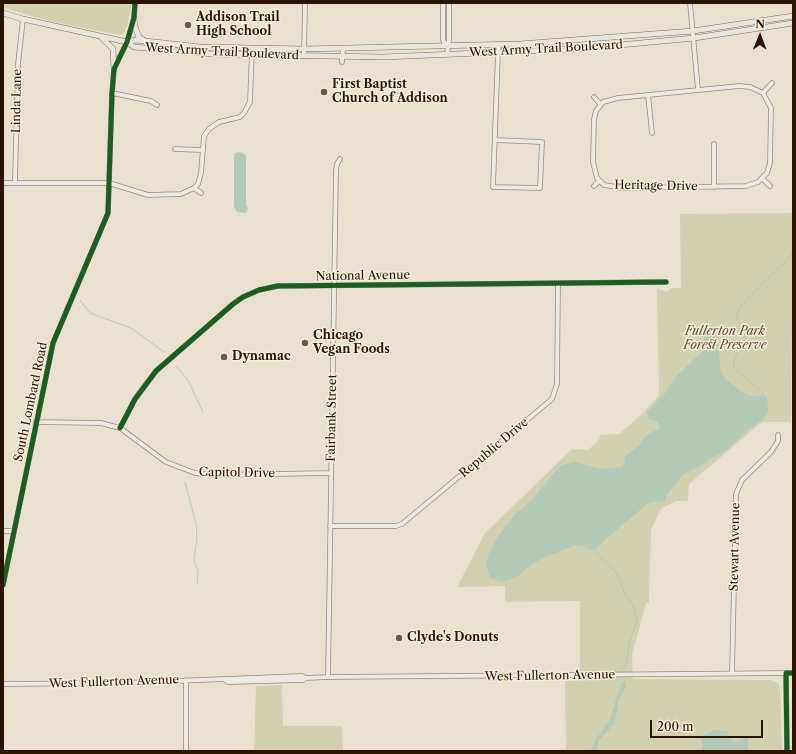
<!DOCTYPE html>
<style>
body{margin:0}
#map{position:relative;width:796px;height:754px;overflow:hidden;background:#eae0d0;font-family:"Libre Caslon Text",serif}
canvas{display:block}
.frame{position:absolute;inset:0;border:4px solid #2a1300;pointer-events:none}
.north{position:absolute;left:740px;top:16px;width:40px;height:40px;-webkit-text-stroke:3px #f8edda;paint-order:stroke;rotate:1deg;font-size:11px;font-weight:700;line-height:16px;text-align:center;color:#2a1300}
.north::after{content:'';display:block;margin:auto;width:14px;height:18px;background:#2a1300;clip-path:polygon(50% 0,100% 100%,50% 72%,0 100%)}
.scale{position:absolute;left:650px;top:720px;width:113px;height:18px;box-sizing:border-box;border:2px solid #2a1300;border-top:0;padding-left:5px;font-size:12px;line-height:14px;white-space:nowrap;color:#2a1300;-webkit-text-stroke:3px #f8edda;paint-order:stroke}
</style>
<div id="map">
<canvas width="796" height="754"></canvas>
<div class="frame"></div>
<div class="north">N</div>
<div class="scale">200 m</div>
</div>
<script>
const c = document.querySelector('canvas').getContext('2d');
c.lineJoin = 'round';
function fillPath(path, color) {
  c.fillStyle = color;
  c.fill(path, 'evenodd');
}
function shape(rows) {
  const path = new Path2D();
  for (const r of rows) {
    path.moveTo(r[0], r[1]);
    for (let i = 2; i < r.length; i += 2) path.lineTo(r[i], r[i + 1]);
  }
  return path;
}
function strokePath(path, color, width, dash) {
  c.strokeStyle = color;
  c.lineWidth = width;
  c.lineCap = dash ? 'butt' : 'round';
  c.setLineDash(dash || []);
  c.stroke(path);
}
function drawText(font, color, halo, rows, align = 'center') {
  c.font = font + ' "Libre Caslon Text",serif';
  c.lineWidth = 3;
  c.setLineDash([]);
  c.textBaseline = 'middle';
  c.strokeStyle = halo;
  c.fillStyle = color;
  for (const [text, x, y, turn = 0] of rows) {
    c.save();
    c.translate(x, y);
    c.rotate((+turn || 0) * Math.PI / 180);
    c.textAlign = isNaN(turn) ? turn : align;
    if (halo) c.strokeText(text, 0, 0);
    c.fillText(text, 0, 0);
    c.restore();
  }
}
fillPath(shape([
 [3,3,132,3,127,26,124,33,121,35,72,26,31,16,3,7],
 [793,213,791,422,762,422,689,484,688,501,676,501,661,509,651,530,649,603,646,603,632,655,633,679,771,680,778,683,780,690,782,751,566,751,565,680,580,680,580,601,505,602,505,586,457,587,485,533,572,449,588,450,599,440,600,435,619,434,643,413,659,395,657,288,667,292,672,288,681,288,680,214],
 [282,685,283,726,342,726,343,751,254,751,256,686]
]), '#d1d1af');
fillPath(shape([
 [240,152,246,155,246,205,248,209,246,213,237,212,234,207,234,158,235,153],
 [710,332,715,337,718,345,721,372,726,379,741,392,753,396,765,395,767,397,768,410,765,417,741,435,728,449,682,476,667,495,664,502,662,503,660,501,647,504,606,539,596,549,590,550,582,545,573,546,535,562,518,576,509,580,502,582,490,578,486,563,489,553,497,538,515,514,530,502,558,468,563,465,574,462,603,469,620,467,626,462,624,457,641,444,644,437,660,428,658,422,648,419,647,412,666,392,674,378,703,351,705,348,704,336],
 [622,681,625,681,626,686,618,702,615,723,599,740,596,751,591,751,596,739,610,719],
 [714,730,728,731,729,738,735,742,742,740,744,736,747,736,749,744,747,751,701,751,703,746,701,737]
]), '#b4c9b8');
strokePath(shape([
 [80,300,90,313,131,328,164,352],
 [176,366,188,380,203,412],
 [763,395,760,390,734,368,734,361,745,338,744,329,736,318,740,307,765,281,789,258,793,249],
 [185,482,196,524,197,538,194,560,198,571,197,583],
 [593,550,616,572,625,594,633,605,636,615,637,621,629,644,626,663,623,669]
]), '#b4c9b8', 1);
const minor = shape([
 [443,3,443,40,447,47],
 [690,3,698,90],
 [447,54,449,40,449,3],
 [304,56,305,3],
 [342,62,343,49],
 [112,93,151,101,157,105],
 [763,93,750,87,739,86,618,98,603,102,596,111,594,119,593,162,597,178,604,185,623,188,746,186,758,182,767,173,770,163,771,108,763,93,772,83],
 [648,95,652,133],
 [594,97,600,104],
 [495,140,542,142,540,188,493,187,498,52,499,46],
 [714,144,714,187],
 [175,149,202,150],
 [763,179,770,186],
 [15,182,18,64,23,19],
 [3,183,109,183,148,195,181,194,194,188],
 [594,186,599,181],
 [201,193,194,188,198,184,201,173,204,136,209,129,219,122,240,117,244,113,250,102,252,48],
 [36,422,101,423,120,428,166,462,195,473,214,475,331,473],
 [120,428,135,399,156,371,233,304,243,297,259,290,278,286,666,282],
 [330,526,396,526,402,524,552,399,557,384,558,284],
 [3,531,14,531],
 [3,585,53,343,108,213,112,93,114,69,127,42,134,18,135,3],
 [786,673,787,751],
 [732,674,736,494,742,480,771,452,778,441,778,435],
 [328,677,336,171,337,164,340,159],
 [225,680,228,682,303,680,306,678,328,677,793,673],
 [3,684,124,683,302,676,306,678],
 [186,751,186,680]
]);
const major = shape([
 [3,13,23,19,127,42,136,40,200,47,304,49,520,44,693,31,793,16],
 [134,18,135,27,139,37,145,41],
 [102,38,113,49,114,69],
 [127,42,134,47,212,54,383,57,577,49,694,38,793,23]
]);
strokePath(minor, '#948c81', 5.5);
strokePath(major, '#797065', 6);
strokePath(minor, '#ede8e1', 4);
strokePath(major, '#eae5dc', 5);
strokePath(shape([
 [120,428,135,399,156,371,233,304,243,297,259,290,278,286,666,282],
 [3,585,53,343,108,213,112,93,114,69,127,42,134,18,135,3],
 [787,751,786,673,793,673]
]), '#1b5e20', 5);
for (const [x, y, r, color] of [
 [188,25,4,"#6d5b49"],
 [324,92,4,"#6d5b49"],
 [305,343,4,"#6d5b49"],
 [224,357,4,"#6d5b49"],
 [399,638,4,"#6d5b49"]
]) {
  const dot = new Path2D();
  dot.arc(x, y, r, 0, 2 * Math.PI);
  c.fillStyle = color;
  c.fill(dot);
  strokePath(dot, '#f8edda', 1.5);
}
drawText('bold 12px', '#2a1300', '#f8edda', [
 ["Addison Trail",196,18],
 ["High School",196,32],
 ["First Baptist",332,85],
 ["Church of Addison",332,99],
 ["Chicago",313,336],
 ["Vegan Foods",313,350],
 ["Dynamac",232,357],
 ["Clyde's Donuts",407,638]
], 'left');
drawText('12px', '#2a1300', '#f8edda', [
 ["West Army Trail Boulevard",546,49,-3],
 ["West Army Trail Boulevard",222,52,3],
 ["Linda Lane",17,101,-89],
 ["Heritage Drive",656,186,1],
 ["National Avenue",363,276,-1],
 ["South Lombard Road",31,402,-78],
 ["Fairbank Street",332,418,-89],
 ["Republic Drive",494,448,-40],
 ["Capitol Drive",237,473,1],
 ["Stewart Avenue",735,547,-89],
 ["West Fullerton Avenue",550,676,-1],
 ["West Fullerton Avenue",114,682,-2]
]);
drawText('italic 12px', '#5d5134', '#f8edda', [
 ["Fullerton Park",725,332],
 ["Forest Preserve",725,346]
]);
</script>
